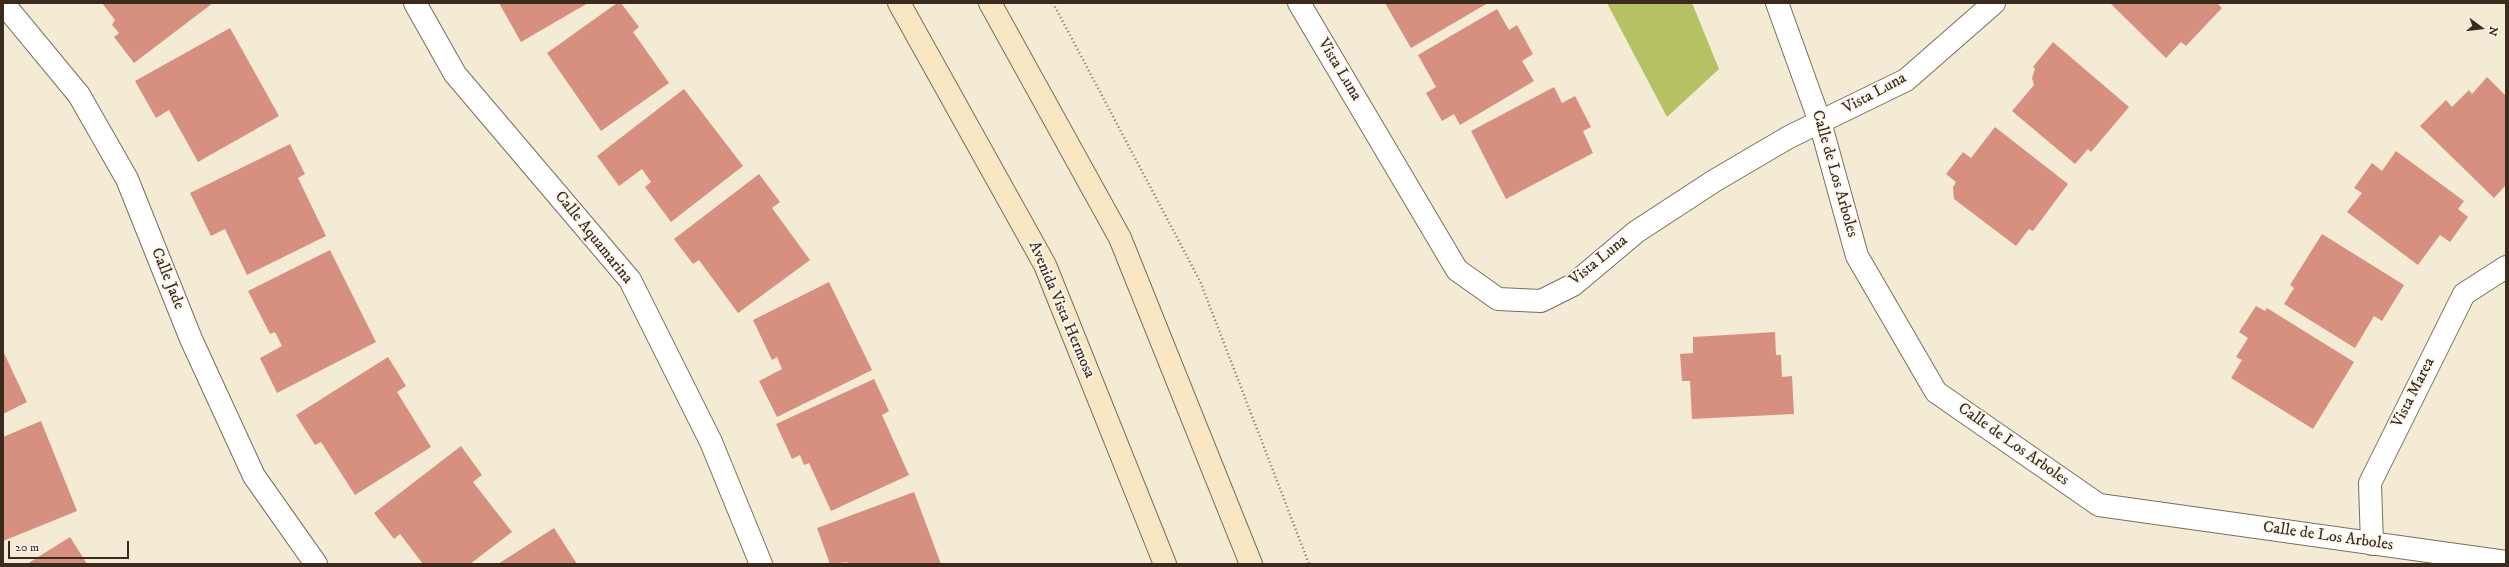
<!DOCTYPE html>
<style>
body{margin:0}
#map{position:relative;width:2509px;height:567px;overflow:hidden;background:#f3ebd3;font-family:"IM FELL DW Pica",serif}
canvas{display:block}
.frame{position:absolute;inset:0;border:4px solid #3b2a1e;pointer-events:none}
.north{position:absolute;left:2461px;top:8px;width:40px;height:40px;-webkit-text-stroke:3px #fbf7ec;paint-order:stroke;rotate:105deg;font-size:11px;font-weight:700;line-height:16px;text-align:center;color:#3b2a1e}
.north::after{content:'';display:block;margin:auto;width:14px;height:18px;background:#3b2a1e;clip-path:polygon(50% 0,100% 100%,50% 72%,0 100%)}
.scale{position:absolute;left:8px;top:541px;width:121px;height:18px;box-sizing:border-box;border:2px solid #3b2a1e;border-top:0;padding-left:5px;font-size:12px;line-height:14px;white-space:nowrap;color:#3b2a1e;-webkit-text-stroke:3px #fbf7ec;paint-order:stroke}
</style>
<div id="map">
<canvas width="2509" height="567"></canvas>
<div class="frame"></div>
<div class="north">N</div>
<div class="scale">20 m</div>
</div>
<script>
const c = document.querySelector('canvas').getContext('2d');
c.lineJoin = 'round';
function fillPath(path, color) {
  c.fillStyle = color;
  c.fill(path, 'evenodd');
}
function shape(rows) {
  const path = new Path2D();
  for (const r of rows) {
    path.moveTo(r[0], r[1]);
    for (let i = 2; i < r.length; i += 2) path.lineTo(r[i], r[i + 1]);
  }
  return path;
}
function strokePath(path, color, width, dash) {
  c.strokeStyle = color;
  c.lineWidth = width;
  c.lineCap = dash ? 'butt' : 'round';
  c.setLineDash(dash || []);
  c.stroke(path);
}
function drawText(font, color, halo, rows, align = 'center') {
  c.font = font + ' "IM FELL DW Pica",serif';
  c.lineWidth = 4;
  c.setLineDash([]);
  c.textBaseline = 'middle';
  c.strokeStyle = halo;
  c.fillStyle = color;
  for (const [text, x, y, turn = 0] of rows) {
    c.save();
    c.translate(x, y);
    c.rotate((+turn || 0) * Math.PI / 180);
    c.textAlign = isNaN(turn) ? turn : align;
    if (halo) c.strokeText(text, 0, 0);
    c.fillText(text, 0, 0);
    c.restore();
  }
}
fillPath(shape([
 [1607,3,1692,3,1719,69,1667,117]
]), '#b6c163');
fillPath(shape([
 [102,3,213,3,134,63,114,37,119,33,112,25,115,20],
 [499,3,588,3,521,42],
 [617,3,621,3,639,27,633,32,669,83,601,131,547,53],
 [1385,3,1488,3,1411,48],
 [2110,3,2217,3,2222,8,2186,46,2181,42,2166,58],
 [1497,9,1509,30,1517,25,1533,54,1522,61,1534,81,1460,125,1454,114,1442,121,1426,93,1436,87,1418,55],
 [230,28,279,116,198,162,169,110,156,118,135,81],
 [2053,42,2129,107,2091,152,2088,149,2075,164,2012,111,2034,85,2032,78,2035,69,2033,67],
 [2487,77,2506,96,2506,185,2494,198,2420,126,2446,100,2452,107,2469,90,2472,94],
 [1554,87,1562,103,1575,96,1591,127,1583,131,1593,153,1506,199,1471,131],
 [684,89,743,166,671,222,645,187,651,182,642,169,619,186,597,156],
 [1995,127,2068,184,2033,231,2029,229,2016,246,1954,199,1953,187,1956,182,1946,174,1963,152,1971,158],
 [290,144,305,174,298,178,326,236,247,275,225,229,211,236,190,193],
 [2396,151,2464,201,2458,209,2468,217,2450,242,2440,235,2418,265,2347,212,2362,193,2354,188,2372,163,2382,171],
 [759,174,780,202,772,208,810,260,738,313,699,260,693,264,674,239],
 [2322,234,2404,285,2382,321,2374,316,2355,348,2284,304,2294,288,2290,285],
 [330,250,376,342,277,393,260,358,282,346,275,332,270,334,248,291],
 [829,282,872,370,777,417,759,381,782,369,777,357,772,360,753,320],
 [2256,306,2265,311,2267,308,2354,362,2313,429,2231,378,2242,360,2236,357,2248,338,2239,332],
 [1775,332,1776,355,1781,355,1782,377,1792,376,1794,414,1692,419,1690,381,1682,381,1680,354,1693,353,1693,337],
 [3,351,27,402,3,414],
 [388,357,406,386,397,392,431,447,355,495,321,442,315,445,296,415],
 [874,379,889,411,882,415,909,475,831,511,809,463,804,465,800,455,792,459,776,424],
 [41,421,77,511,3,541,3,437],
 [461,446,482,475,473,482,512,532,470,564,423,564,400,534,394,539,374,513],
 [914,492,941,564,848,564,847,562,830,564,817,528],
 [554,528,577,564,498,564],
 [70,537,87,564,27,564]
]), '#d79080');
const street = shape([
 [3,3,79,95,127,179,191,339,254,476,316,564],
 [415,3,455,74,630,280,711,442,761,564],
 [1299,3,1457,270,1498,299,1541,301,1573,285,1636,232,1714,181,1789,137,1906,80,1994,3],
 [1777,3,1820,122,1857,256,1936,392,2099,505,2506,562],
 [2372,544,2370,483,2464,294,2506,267]
]);
const secondary = shape([
 [899,3,1045,265,1165,564],
 [990,3,1120,238,1251,564]
]);
strokePath(street, '#7b6e5d', 24);
strokePath(secondary, '#7b6e5d', 24);
strokePath(shape([
 [1053,3,1200,281,1309,564]
]), '#7b6e5d', 2.5, [1, 3]);
strokePath(street, '#fff', 22);
strokePath(secondary, '#f9e7c3', 22);
drawText('16px', '#3b2a1e', '#fbf7ec', [
 ["Vista Luna",1339,70,59],
 ["Vista Luna",1875,94,-28],
 ["Calle de Los Arboles",1834,174,74],
 ["Calle Aquamarina",593,238,51],
 ["Vista Luna",1599,261,-39],
 ["Calle Jade",167,279,68],
 ["Avenida Vista Hermosa",1061,310,67],
 ["Vista Marea",2414,393,-63],
 ["Calle de Los Arboles",2013,445,35],
 ["Calle de Los Arboles",2328,537,8]
]);
</script>
